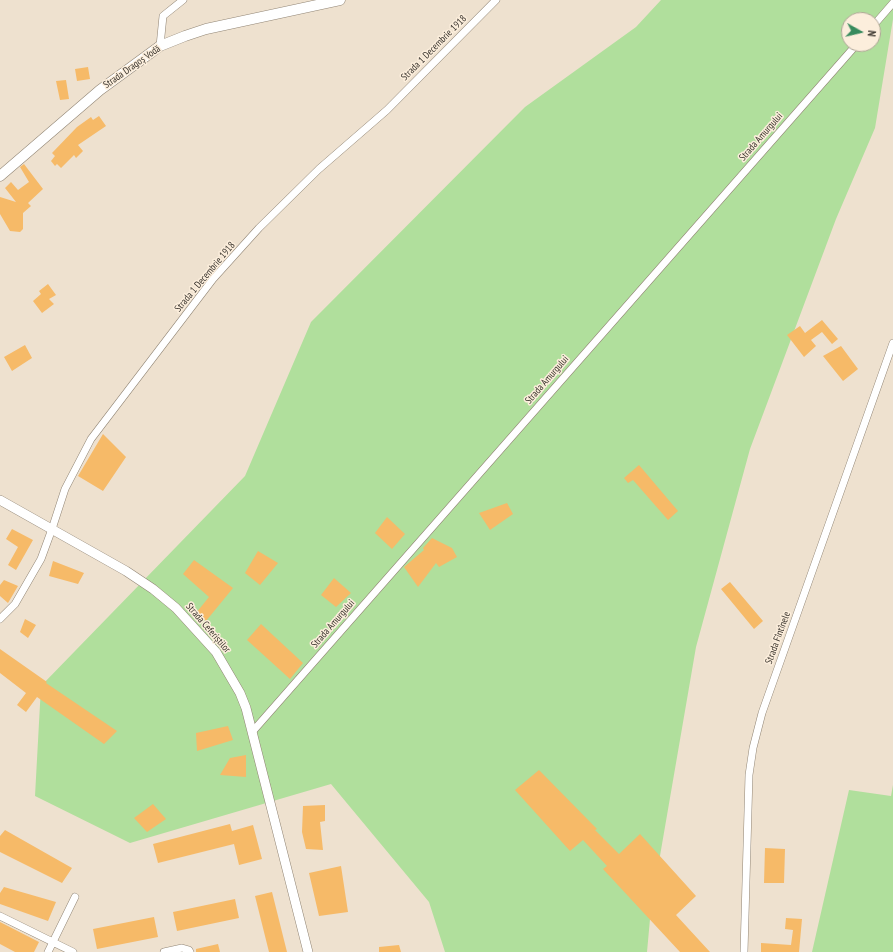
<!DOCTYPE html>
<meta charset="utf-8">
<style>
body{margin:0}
#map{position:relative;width:893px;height:952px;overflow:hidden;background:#eee1cf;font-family:"PT Sans Narrow",sans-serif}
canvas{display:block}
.north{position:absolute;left:841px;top:12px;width:40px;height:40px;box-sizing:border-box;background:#fceedc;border:1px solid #aea496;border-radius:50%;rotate:98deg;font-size:11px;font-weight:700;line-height:16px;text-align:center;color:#3a352e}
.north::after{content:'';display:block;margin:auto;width:14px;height:18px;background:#388b5d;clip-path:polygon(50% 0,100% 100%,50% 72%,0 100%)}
</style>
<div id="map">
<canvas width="893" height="952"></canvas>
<div class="north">N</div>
</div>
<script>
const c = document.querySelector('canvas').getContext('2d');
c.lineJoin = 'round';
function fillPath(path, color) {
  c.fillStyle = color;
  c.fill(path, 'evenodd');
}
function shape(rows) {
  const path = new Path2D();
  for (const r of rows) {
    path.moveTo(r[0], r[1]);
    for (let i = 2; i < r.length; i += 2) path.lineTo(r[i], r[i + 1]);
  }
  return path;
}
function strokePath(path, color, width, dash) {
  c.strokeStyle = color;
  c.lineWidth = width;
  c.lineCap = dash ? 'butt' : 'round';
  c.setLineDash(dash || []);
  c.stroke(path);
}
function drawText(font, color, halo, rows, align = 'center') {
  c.font = font + ' "PT Sans Narrow",sans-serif';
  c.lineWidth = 3;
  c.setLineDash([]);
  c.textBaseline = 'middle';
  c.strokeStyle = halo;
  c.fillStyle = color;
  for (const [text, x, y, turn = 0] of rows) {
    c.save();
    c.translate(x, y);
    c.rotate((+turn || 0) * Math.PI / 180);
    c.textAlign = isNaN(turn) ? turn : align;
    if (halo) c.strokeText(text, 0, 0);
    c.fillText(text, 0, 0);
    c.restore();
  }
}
fillPath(shape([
 [661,0,893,0,893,19,875,128,836,219,750,449,696,647,651,908,647,952,445,952,429,902,331,784,130,843,35,796,41,686,245,476,311,322,525,107,636,27],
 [849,20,873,20,873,44,849,44],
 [893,785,893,952,812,952,849,790,891,796]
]), '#b0df9c');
fillPath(shape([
 [88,67,90,79,77,81,75,69],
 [66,80,69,99,60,100,56,81],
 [99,116,106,126,78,145,83,151,76,158,74,155,61,168,57,164,55,166,51,161,55,156,52,153,77,127,91,117,93,120],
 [24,164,43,189,28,203,31,206,23,213,23,229,20,232,10,231,0,214,0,197,16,202,5,188,11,182,18,190,29,182,20,167],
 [48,284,56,295,49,299,54,304,42,313,33,301,41,294,39,291],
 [822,320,838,339,832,344,822,332,811,340,816,346,804,357,787,335,800,326,805,333],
 [25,345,32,358,12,371,4,357],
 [841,346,858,369,843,381,823,356],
 [103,434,126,457,103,491,78,476],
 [639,465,678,511,668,520,633,480,628,483,624,478],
 [507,503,513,514,490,530,479,513],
 [387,517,405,534,392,549,375,533],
 [12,529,33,540,16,570,8,565,18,547,6,539],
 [432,538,452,548,457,557,439,567,436,563,418,587,404,567,424,550,423,548],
 [258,551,278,563,260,585,245,573],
 [194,560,233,588,206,621,196,613,209,597,183,574],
 [53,561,84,573,78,584,49,576],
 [334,578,351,593,336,607,321,595],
 [4,580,18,586,8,603,0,596,0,585],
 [730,582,763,621,754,629,721,589],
 [25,619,36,625,28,638,20,632],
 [261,624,303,663,290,679,247,640],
 [0,649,47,682,46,683,117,731,104,744,37,697,26,712,17,705,26,693,0,673],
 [228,726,233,740,197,751,196,733],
 [246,755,246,777,220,775,230,758],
 [539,770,597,829,595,830,619,854,640,834,696,896,676,915,710,952,680,952,603,869,607,866,583,840,570,851,515,790],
 [153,804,166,819,147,832,134,818],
 [325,805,325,821,320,822,323,850,306,849,302,832,303,806],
 [230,824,232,831,253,825,262,859,239,865,234,844,158,863,153,844],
 [5,830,72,868,62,883,0,852,0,836],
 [765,848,785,849,784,883,764,883],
 [341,866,348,912,319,916,309,873],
 [4,887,56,902,48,921,0,904,0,893],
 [272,892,287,952,269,952,255,896],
 [235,899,239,918,177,931,173,912],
 [154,917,158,937,97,949,93,929],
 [786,918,802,919,799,952,761,952,761,943,791,945,793,930,785,929],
 [0,922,39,942,34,952,15,952,0,944],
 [218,944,220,952,196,952,196,949],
 [399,945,401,952,379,952,379,947]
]), '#f6ba68');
const minor = shape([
 [873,26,893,3],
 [160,46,163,16,183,0],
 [0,619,15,604,41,559,52,529,65,489,91,439,213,279,259,228,319,169,387,110,496,0],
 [253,731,857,44],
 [0,916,73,952],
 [48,952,75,897],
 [164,952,182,948,189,950,190,952],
 [744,952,749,775,753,748,762,713,893,343]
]);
const tertiary = shape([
 [0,500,126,571,153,589,176,608,216,652,240,693,246,708,308,952]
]);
const secondary = shape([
 [0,176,100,90,160,46,185,36,206,29,340,0]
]);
strokePath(minor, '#918575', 8);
strokePath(tertiary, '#918575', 10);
strokePath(secondary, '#918575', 11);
strokePath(minor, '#fff', 7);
strokePath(tertiary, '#fff', 9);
strokePath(secondary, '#fff', 10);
drawText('10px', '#3a352e', '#fceedc', [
 ["Strada 1 Decembrie 1918",434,48,-45],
 ["Strada Dragoș Vodă",132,67,-35],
 ["Strada Amurgului",761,137,-49],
 ["Strada 1 Decembrie 1918",205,277,-50],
 ["Strada Amurgului",547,380,-49],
 ["Strada Amurgului",333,624,-49],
 ["Strada Ceferiștilor",208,628,49],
 ["Strada Fîntînele",778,638,-70]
]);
</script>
